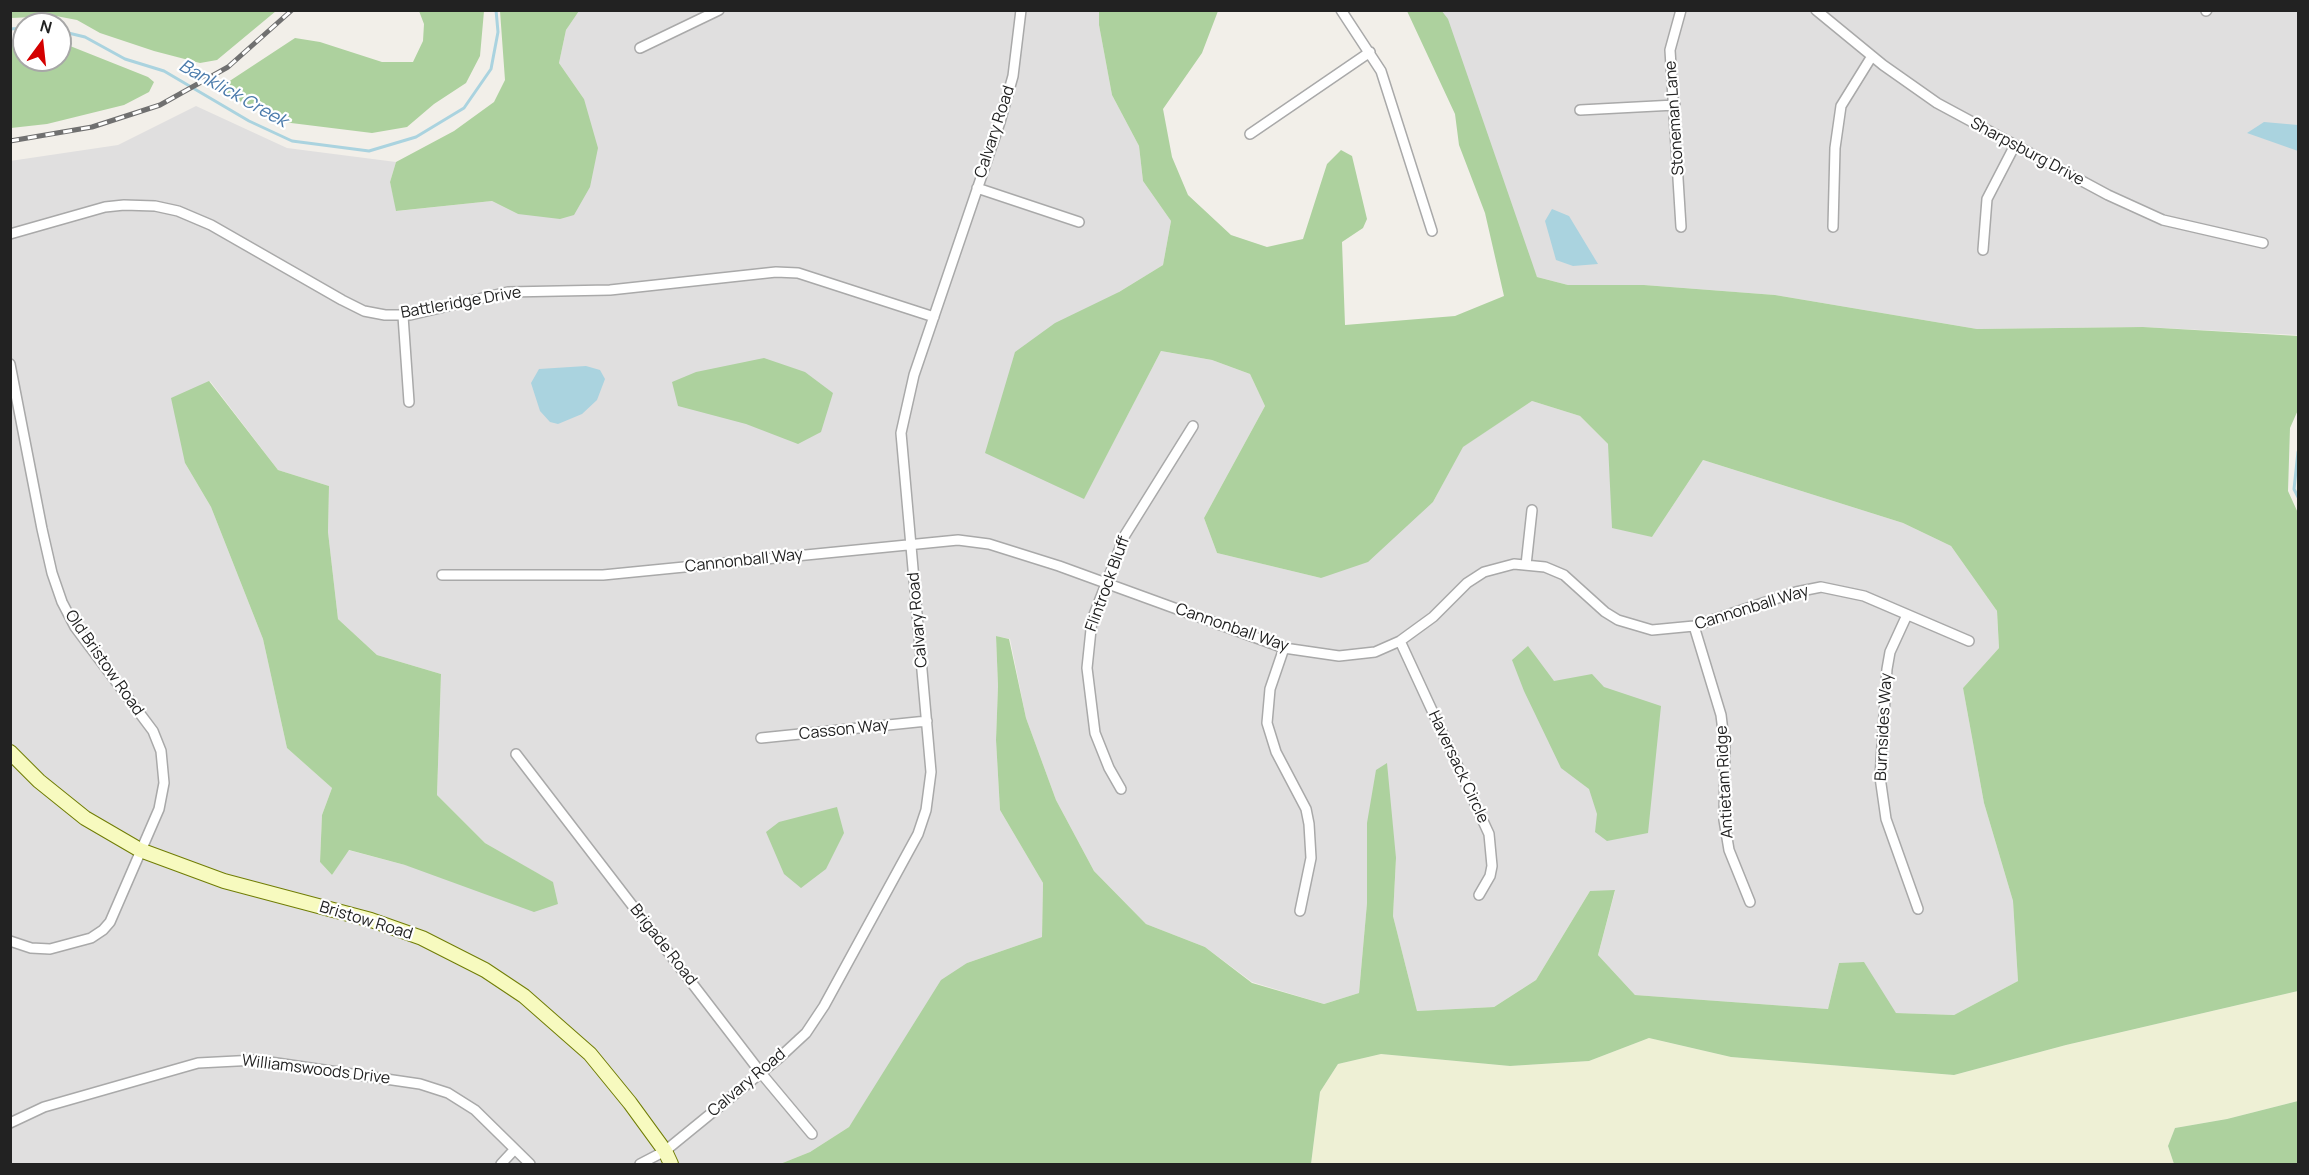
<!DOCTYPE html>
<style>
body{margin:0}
#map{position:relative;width:2309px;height:1175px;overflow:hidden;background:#f2efe9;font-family:Manrope,sans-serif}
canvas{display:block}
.frame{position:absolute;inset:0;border:12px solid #222;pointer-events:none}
.north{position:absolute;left:12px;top:12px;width:60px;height:60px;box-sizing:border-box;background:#fff;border:2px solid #a7a7a7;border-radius:50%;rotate:15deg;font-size:16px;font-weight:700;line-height:24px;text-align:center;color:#222}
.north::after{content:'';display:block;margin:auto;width:21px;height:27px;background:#d40000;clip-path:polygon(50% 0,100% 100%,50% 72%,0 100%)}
</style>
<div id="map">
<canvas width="2309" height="1175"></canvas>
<div class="frame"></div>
<div class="north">N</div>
</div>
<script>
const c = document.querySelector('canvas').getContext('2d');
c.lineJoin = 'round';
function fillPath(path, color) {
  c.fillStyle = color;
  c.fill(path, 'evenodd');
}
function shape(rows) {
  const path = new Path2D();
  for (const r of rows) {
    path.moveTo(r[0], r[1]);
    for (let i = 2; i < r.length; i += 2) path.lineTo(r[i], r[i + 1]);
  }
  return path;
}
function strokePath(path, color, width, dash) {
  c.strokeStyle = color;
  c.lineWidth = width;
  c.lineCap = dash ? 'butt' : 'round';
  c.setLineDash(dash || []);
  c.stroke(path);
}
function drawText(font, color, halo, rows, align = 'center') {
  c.font = font + ' Manrope,sans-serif';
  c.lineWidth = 4.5;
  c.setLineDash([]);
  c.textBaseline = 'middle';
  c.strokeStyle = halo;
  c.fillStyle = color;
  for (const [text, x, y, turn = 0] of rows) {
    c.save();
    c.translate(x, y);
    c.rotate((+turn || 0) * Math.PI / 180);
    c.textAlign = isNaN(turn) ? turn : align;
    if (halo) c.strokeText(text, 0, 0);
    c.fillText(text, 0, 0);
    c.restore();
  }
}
fillPath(shape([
 [579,11,1099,11,1099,25,1112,95,1139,146,1143,181,1171,221,1163,265,1119,292,1084,498,1161,351,1212,360,1250,374,1265,406,1204,518,1217,553,1321,578,1433,502,1462,447,1532,401,1580,416,1608,444,1652,537,1703,460,1903,523,1951,546,1997,611,1999,648,1963,688,1984,803,2013,901,2018,981,1954,1015,1896,1013,1839,963,1828,1009,1635,995,1598,955,1615,891,1590,891,1536,980,1494,1007,1417,1011,1393,916,1396,858,1367,823,1367,903,1359,993,1324,1004,1252,982,1205,947,1146,924,1094,871,1056,800,1026,718,1010,639,996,636,998,686,996,740,1000,810,1043,883,1042,937,967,963,882,1078,849,1127,810,1152,780,1164,11,1164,10,161,118,145,196,106,287,148,396,162,390,182,397,211,492,201,518,214,584,99,559,63,566,30],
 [210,381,278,470,329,486,328,532,338,619,377,655,441,674,437,795,485,843,552,882,405,865,348,850,332,875,320,862,322,815,332,788,287,748,263,639,211,507,185,463],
 [1409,11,2298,11,2298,335,2143,327,1977,329,1775,295,1644,285,1568,285,1537,277]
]), '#e0dfdf');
fillPath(shape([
 [2298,991,2298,1101,2227,1119,2175,1128,2168,1146,2174,1164,1311,1164,1320,1092,1338,1064,1381,1054,1510,1066,1589,1061,1649,1038,1731,1057,1954,1075,2066,1045]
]), '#eef0d5');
fillPath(shape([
 [1441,10,1448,19,1537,277,1568,285,1644,285,1775,295,1977,329,2143,327,2298,336,2298,410,2290,428,2288,491,2298,513,2298,991,2066,1045,1954,1075,1731,1057,1649,1038,1589,1061,1510,1066,1381,1054,1338,1064,1320,1092,1311,1164,780,1164,810,1152,849,1127,941,980,967,963,1042,937,1043,883,1000,810,996,740,998,686,996,636,1009,639,1026,718,1056,800,1094,871,1146,924,1205,947,1252,983,1324,1004,1359,993,1367,903,1367,823,1376,770,1387,763,1396,858,1393,916,1417,1011,1494,1007,1536,980,1590,891,1615,890,1598,955,1635,995,1828,1009,1839,963,1864,962,1896,1013,1954,1015,2018,981,2013,901,1984,803,1963,688,1999,648,1997,611,1951,546,1903,523,1703,460,1652,537,1612,528,1608,444,1580,416,1532,401,1463,447,1433,502,1368,562,1321,578,1217,553,1204,518,1265,406,1250,374,1212,360,1161,351,1084,499,985,453,1015,352,1055,323,1119,292,1163,265,1171,221,1143,181,1139,146,1112,95,1099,25,1099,11,1218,11,1202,53,1163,109,1172,157,1188,195,1231,235,1267,247,1303,239,1327,164,1341,150,1352,156,1367,219,1363,228,1342,242,1345,325,1455,316,1504,296,1485,213,1459,145,1455,114,1407,11],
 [10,11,11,10,276,11,217,60,200,63,154,51,100,33,77,20,56,16,11,18],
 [419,11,484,11,480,56,466,83,434,104,407,127,372,133,283,122,223,93,222,86,295,38,320,42,382,62,413,62,423,41,424,24],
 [500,11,579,11,566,30,559,63,584,99,598,148,590,187,574,215,560,219,518,214,492,201,396,211,390,182,396,162,454,131,494,102,505,80],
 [24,39,24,60,60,60,60,42,148,77,154,82,149,92,124,105,47,124,11,128,11,40],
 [764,358,805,372,833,393,821,432,798,444,746,424,678,406,672,382,696,372],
 [209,381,278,470,329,486,328,532,338,619,377,655,441,674,437,795,485,843,553,882,558,904,534,912,405,865,349,850,332,875,320,862,322,815,332,788,287,748,263,639,211,507,185,463,171,398],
 [1528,646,1554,681,1592,674,1604,687,1661,706,1648,833,1607,841,1595,832,1597,814,1589,789,1561,768,1524,691,1512,660],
 [837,807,844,833,826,869,801,888,784,874,766,832,779,822],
 [2298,1101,2298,1164,2174,1164,2168,1146,2175,1128,2227,1119]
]), '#add19e');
fillPath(shape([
 [2264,122,2298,125,2298,151,2247,133],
 [1552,209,1569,216,1598,264,1573,266,1556,260,1545,221],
 [586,366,600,370,605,379,597,400,582,414,558,424,550,422,540,411,531,383,539,369]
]), '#aad3df');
strokePath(shape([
 [10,29,24,28],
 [60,31,85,37,125,59,164,71,249,121,292,141,369,151,416,137,464,108,491,69,498,32,496,10],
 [2298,452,2294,489,2298,497]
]), '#aad3df', 3);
const street = shape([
 [1341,10,1381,71,1432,231],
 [1681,10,1670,50,1681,227],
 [1816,10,1883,65,1937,103,2108,195,2163,220,2263,243],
 [2206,11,2207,10],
 [640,48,719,10],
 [1580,110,1675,105],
 [1250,134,1370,52],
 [977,188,1079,222],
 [1833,227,1835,148,1841,106,1872,56],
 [10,234,105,207,124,205,155,206,178,211,211,225,342,300,364,311,385,315,410,315,508,292,610,290,776,272,798,273,934,317],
 [1983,250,1987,199,2015,145],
 [403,316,409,402],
 [10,364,42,529,52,573,62,602,75,627,153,731,161,751,164,783,159,809,110,922,103,930,91,938,50,949,31,948,10,941],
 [1526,565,1532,510],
 [442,575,603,575,958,540,989,544,1059,566,1284,648,1339,656,1375,652,1400,641,1433,617,1467,583,1484,572,1514,564,1545,567,1564,575,1605,612,1618,620,1652,630,1694,626,1796,592,1821,587,1864,596,1969,641],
 [1907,615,1890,652,1887,669,1880,777,1886,819,1918,909],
 [1694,626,1721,715,1725,748,1724,820,1729,850,1750,902],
 [1400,641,1489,834,1492,866,1490,876,1479,895],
 [1284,648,1270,689,1267,723,1276,752,1306,809,1309,824,1311,858,1300,911],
 [761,738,927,721],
 [516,754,761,1073,812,1134],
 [1121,789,1109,768,1095,733,1087,668,1092,620,1125,535,1193,426],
 [10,1123,44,1107,198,1063,256,1060,420,1084,448,1093,475,1110,530,1164],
 [501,1164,514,1150],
 [640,1164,665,1151,779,1058,806,1033,824,1006,918,834,926,810,931,772,901,433,914,375,1000,122,1013,76,1021,10]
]);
const secondary = shape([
 [10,752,39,781,85,818,140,850,224,881,371,920,422,938,485,970,524,996,590,1054,630,1103,665,1151,671,1164]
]);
strokePath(street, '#a9a9a9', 12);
strokePath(secondary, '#707d05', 16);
strokePath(street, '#fff', 9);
strokePath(secondary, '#f7fabf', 14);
const rail = shape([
 [10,141,92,127,160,105,228,67,292,10]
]);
strokePath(rail, '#707070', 5);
strokePath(rail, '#fff', 3, [9]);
drawText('16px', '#222', '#fff', [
 ["Stoneman Lane",1675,118,-94],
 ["Calvary Road",995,132,-72],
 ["Sharpsburg Drive",2027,152,28],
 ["Battleridge Drive",461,303,-10],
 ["Cannonball Way",744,561,-6],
 ["Flintrock Bluff",1108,584,-70],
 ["Cannonball Way",1752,608,-17],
 ["Calvary Road",918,620,-95],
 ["Cannonball Way",1232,628,19],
 ["Old Bristow Road",104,663,55],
 ["Burnsides Way",1884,727,-87],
 ["Casson Way",844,730,-6],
 ["Haversack Circle",1458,767,65],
 ["Antietam Ridge",1725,782,-93],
 ["Bristow Road",366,921,17],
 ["Brigade Road",663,945,52],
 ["Williamswoods Drive",316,1070,7],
 ["Calvary Road",747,1083,-40]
]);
drawText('italic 18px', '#4a7aab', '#fff', [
 ["Banklick Creek",233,94,29]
]);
</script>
